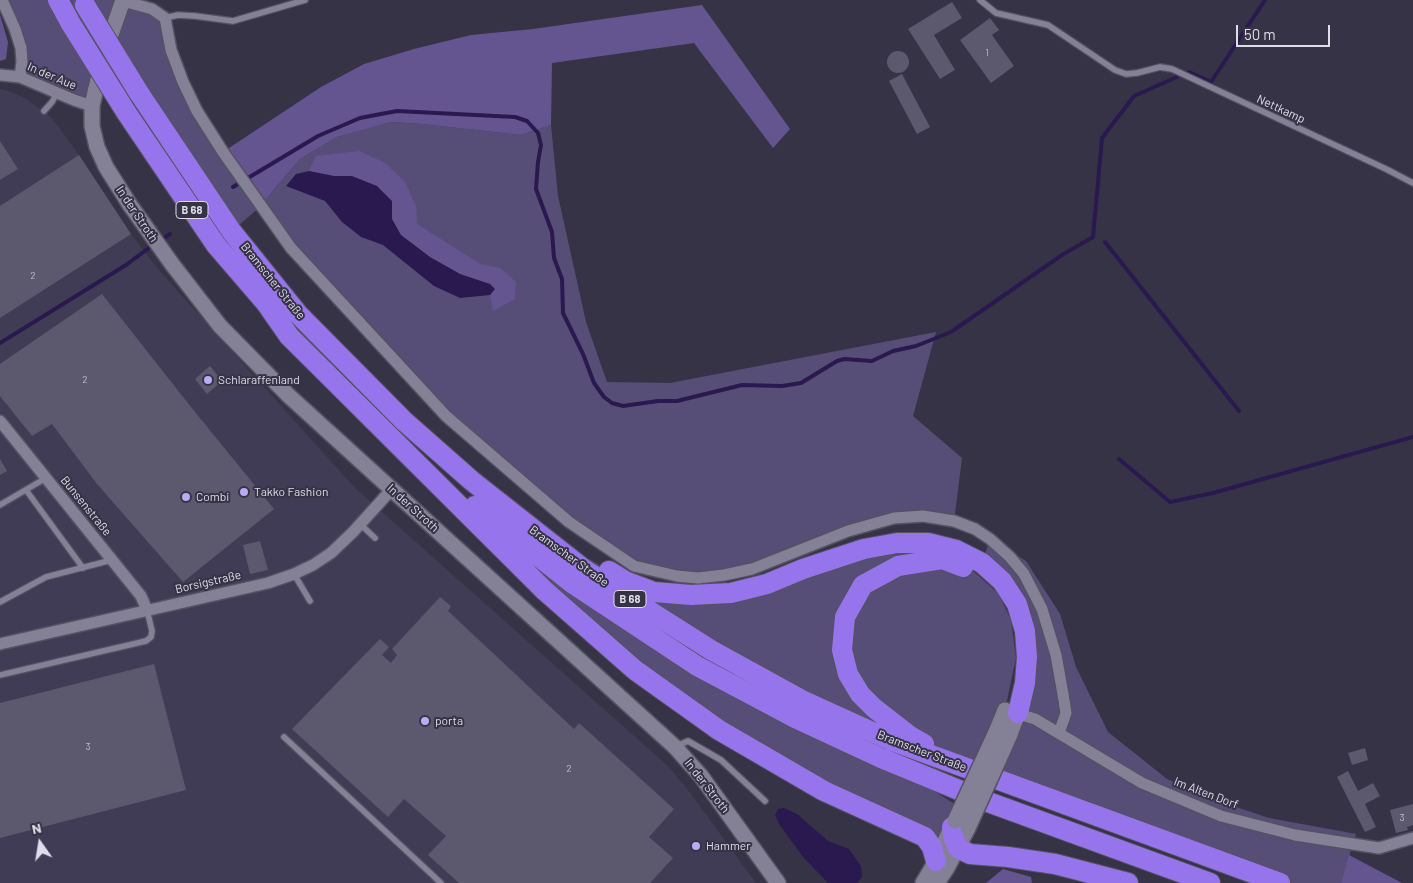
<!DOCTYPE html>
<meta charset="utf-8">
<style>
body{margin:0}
#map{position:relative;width:1413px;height:883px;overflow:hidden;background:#373346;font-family:Barlow,sans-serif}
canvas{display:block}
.north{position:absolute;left:15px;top:818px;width:50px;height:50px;-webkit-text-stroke:4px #373346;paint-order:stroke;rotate:347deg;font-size:14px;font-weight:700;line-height:20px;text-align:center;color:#dfdde9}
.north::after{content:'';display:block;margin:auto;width:18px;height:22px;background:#dfdde9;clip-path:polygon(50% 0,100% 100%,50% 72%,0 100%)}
.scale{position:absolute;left:1236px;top:25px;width:94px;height:22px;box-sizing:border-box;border:2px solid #dfdde9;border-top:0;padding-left:6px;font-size:15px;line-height:18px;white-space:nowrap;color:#dfdde9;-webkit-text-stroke:4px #373346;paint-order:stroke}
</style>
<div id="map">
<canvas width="1413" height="883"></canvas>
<div class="north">N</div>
<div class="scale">50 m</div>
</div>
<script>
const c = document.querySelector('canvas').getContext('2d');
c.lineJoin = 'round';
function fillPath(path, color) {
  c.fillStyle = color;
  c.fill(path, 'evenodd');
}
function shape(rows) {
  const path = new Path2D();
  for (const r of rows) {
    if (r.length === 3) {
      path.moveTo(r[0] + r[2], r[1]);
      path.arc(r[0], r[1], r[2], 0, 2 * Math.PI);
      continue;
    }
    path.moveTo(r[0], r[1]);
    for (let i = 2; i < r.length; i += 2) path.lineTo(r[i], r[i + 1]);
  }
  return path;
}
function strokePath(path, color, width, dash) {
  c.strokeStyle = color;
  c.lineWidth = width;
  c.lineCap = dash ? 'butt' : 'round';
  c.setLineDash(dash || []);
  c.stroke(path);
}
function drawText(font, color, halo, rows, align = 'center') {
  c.font = font + ' Barlow,sans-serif';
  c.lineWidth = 4;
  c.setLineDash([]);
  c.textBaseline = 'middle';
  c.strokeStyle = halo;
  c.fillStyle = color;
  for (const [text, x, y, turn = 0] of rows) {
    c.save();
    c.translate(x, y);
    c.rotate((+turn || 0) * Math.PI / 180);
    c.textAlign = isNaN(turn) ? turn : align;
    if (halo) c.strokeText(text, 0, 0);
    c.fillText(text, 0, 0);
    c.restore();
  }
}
fillPath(shape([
 [0,89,11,92,25,98,52,118,79,155,131,234,157,268,355,488,669,767,691,794,756,883,0,883]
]), '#413c55');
fillPath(shape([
 [2,0,123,0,165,18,183,82,261,205,300,159,337,137,365,129,391,122,422,124,521,135,551,125,558,196,586,322,607,382,670,383,936,332,913,416,962,458,954,521,894,518,752,569,677,576,612,553,446,416,261,206,216,245,100,72,92,106,20,77,22,62],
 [388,436,573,584,697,666,881,758,961,808,932,847,824,791,635,670],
 [990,539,1026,561,1060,614,1076,667,1108,732,1167,779,1218,801,1269,818,1356,834,1341,883,1280,883,998,780,1017,738,1009,737,1025,629,982,563],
 [897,543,973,571,998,593,1011,620,1016,658,1005,710,970,769,802,700,552,544,591,560,625,581,691,595]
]), '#574e78');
fillPath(shape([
 [702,5,790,129,773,148,694,43,552,63,551,125,521,135,422,124,391,122,337,137,300,159,261,205,223,152,321,87,364,64,414,49,471,35,533,29],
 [0,15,8,42,6,59,0,61],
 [359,151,385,163,405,182,416,206,417,224,480,264,500,268,516,282,515,299,493,311,490,295,495,289,490,284,460,274,430,257,400,235,392,219,392,201,352,176,334,176,309,171,316,156],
 [1349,855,1402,883,1341,883],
 [1003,869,1031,877,1032,883,986,883]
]), '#645591');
fillPath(shape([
 [309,171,334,176,352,176,377,186,392,201,392,219,401,235,430,257,460,274,490,284,495,289,490,295,460,298,434,286,383,245,361,237,342,222,325,201,286,186,296,174],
 [784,808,797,814,828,841,849,849,861,866,862,877,857,883,828,883,803,857,779,824,775,815,778,809]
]), '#2a194f');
strokePath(shape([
 [1189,72,1211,82,1265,0],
 [233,187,318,136,360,118,397,111,515,117,527,121,538,133,541,145,538,162,536,189,552,232,554,258,562,279,563,313,583,354,594,383,604,397,612,403,623,406,658,401,677,401,742,385,782,386,801,383,837,361,844,359,872,361,893,351,916,346,951,332,1062,255,1093,237,1102,138,1134,96,1177,77],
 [159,241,170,234],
 [1105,242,1239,411],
 [0,343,126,265,153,245],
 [1119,459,1170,502,1213,493,1413,437]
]), '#2a194f', 4);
fillPath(shape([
 [952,2,962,18,934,35,955,70,940,79,908,29],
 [990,18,999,30,992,35,1014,66,991,83,960,40],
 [898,62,11],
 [902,74,930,127,917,134,889,81],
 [0,141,18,169,0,180],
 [79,155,131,234,0,318,0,206],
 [102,294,191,407,274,509,183,582,97,484,52,424,32,436,0,396,0,364],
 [210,366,222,381,207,394,195,379],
 [0,459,7,471,0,475],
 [260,541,268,570,250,574,243,545],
 [440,597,451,606,448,611,574,729,579,723,674,809,649,837,673,858,650,883,459,883,428,855,446,836,404,799,388,817,292,729,380,639,389,647,382,655,391,663,397,655,392,649],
 [154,664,186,790,0,838,0,703],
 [1365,748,1368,760,1352,765,1348,753],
 [1348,771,1358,791,1373,783,1380,796,1365,804,1376,827,1365,832,1337,777],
 [1413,804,1413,825,1407,827,1408,830,1396,833,1390,810]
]), '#5c586d');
const lane = shape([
 [980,0,996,13,1048,25,1115,70,1126,74,1137,73,1160,67,1172,69,1386,169,1413,183],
 [165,18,178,15,195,16,233,21,305,0],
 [44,111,52,102,57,93],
 [26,490,83,568],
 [0,505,46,478],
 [360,524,375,538],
 [294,574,310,601],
 [0,602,46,577,112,560],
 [0,675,146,641,151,637,152,631,147,610],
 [284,737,441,883],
 [675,747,688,741,721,760,765,801]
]);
const street = shape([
 [2,0,15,29,21,48,22,62,20,77],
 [123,1,152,9,165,18,171,50,183,82,197,111,223,152,291,248,446,416,569,522,634,566,677,576,698,578,724,575,752,569,848,531,894,518,923,516,954,521,975,529,990,539,1010,557,1024,574,1042,609,1056,655,1063,694,1066,713,1059,733],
 [0,75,20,77,74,100,92,106],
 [0,421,141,596,147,610],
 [0,644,268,583,294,574,313,565,331,553,353,532,392,489],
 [1012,712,1035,719,1142,783,1221,816,1295,835,1379,848,1413,838]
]);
const secondary = shape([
 [123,0,105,52,96,88,92,106,92,126,97,147,106,167,130,205,172,264,220,326,288,395,675,747,701,776,778,883],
 [996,732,1005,710],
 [1009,737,1018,713],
 [923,883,936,861,953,824],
 [937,883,947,868,968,828]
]);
const highway = shape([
 [58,0,71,24],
 [139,93,232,232,298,314,404,421,472,481,585,570,711,650,802,700,890,740,1280,883],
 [126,112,216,245,266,303,289,336,544,590,635,670,719,730,824,791,925,837,932,847,936,861],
 [475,506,573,584,697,666,795,718,881,758,988,802,1210,883],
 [609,571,625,581,654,592,691,595,731,593,767,584,803,569,864,549,897,543,928,543,956,550,982,563,1002,581,1017,604,1025,631,1027,657,1025,683,1018,713],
 [924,744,910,736,874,708,860,694,848,674,842,650,845,617,863,585,898,566,942,559,963,567],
 [952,827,954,839,958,848,970,854,1008,857,1055,864,1128,883]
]);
strokePath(lane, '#555161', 8);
strokePath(street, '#555161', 14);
strokePath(secondary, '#555161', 18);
strokePath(highway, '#555161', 22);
strokePath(lane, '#848096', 5.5);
strokePath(street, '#848096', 11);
strokePath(secondary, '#848096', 15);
strokePath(highway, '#9675ec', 20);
const secondaryBridge = shape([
 [955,821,996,732],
 [968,828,1009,737]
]);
const highwayBridge = shape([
 [85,5,139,93],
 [71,24,126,112]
]);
strokePath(secondaryBridge, '#555161', 18, []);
strokePath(highwayBridge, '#555161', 22, []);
strokePath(secondaryBridge, '#848096', 15);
strokePath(highwayBridge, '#9675ec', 20);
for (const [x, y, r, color] of [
 [208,380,5,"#bbaaf6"],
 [244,492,5,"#bbaaf6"],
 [186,497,5,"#bbaaf6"],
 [425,721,5,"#bbaaf6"],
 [696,846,5,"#bbaaf6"]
]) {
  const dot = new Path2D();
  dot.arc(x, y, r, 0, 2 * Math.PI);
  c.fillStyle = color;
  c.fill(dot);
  strokePath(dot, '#373346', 2);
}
drawText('10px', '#bebcca', null, [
 ["1",987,53],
 ["2",33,276],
 ["2",85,380],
 ["3",88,747],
 ["2",569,769],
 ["3",1402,818]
]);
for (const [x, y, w] of [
 [192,210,32],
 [630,599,32]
]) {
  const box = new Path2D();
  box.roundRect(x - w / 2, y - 8.5, w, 17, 4);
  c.fillStyle = '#373346';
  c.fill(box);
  strokePath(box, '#dfdde9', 1);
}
drawText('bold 11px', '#dfdde9', null, [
 ["B 68",192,210],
 ["B 68",630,599]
]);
drawText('12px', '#dfdde9', '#373346', [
 ["In der Aue",52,76,23],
 ["Nettkamp",1281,109,25],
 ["In der Stroth",137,214,56],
 ["Bramscher Straße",273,281,51],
 ["Bunsenstraße",86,506,51],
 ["In der Stroth",413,508,42],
 ["Bramscher Straße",569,556,36],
 ["Borsigstraße",208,582,-13],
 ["Bramscher Straße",922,751,21],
 ["In der Stroth",707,786,52],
 ["Im Alten Dorf",1206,793,21]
]);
drawText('12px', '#dfdde9', '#373346', [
 ["Schlaraffenland",218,380],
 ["Takko Fashion",254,492],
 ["Combi",196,497],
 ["porta",435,721],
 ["Hammer",706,846]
], 'left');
</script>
